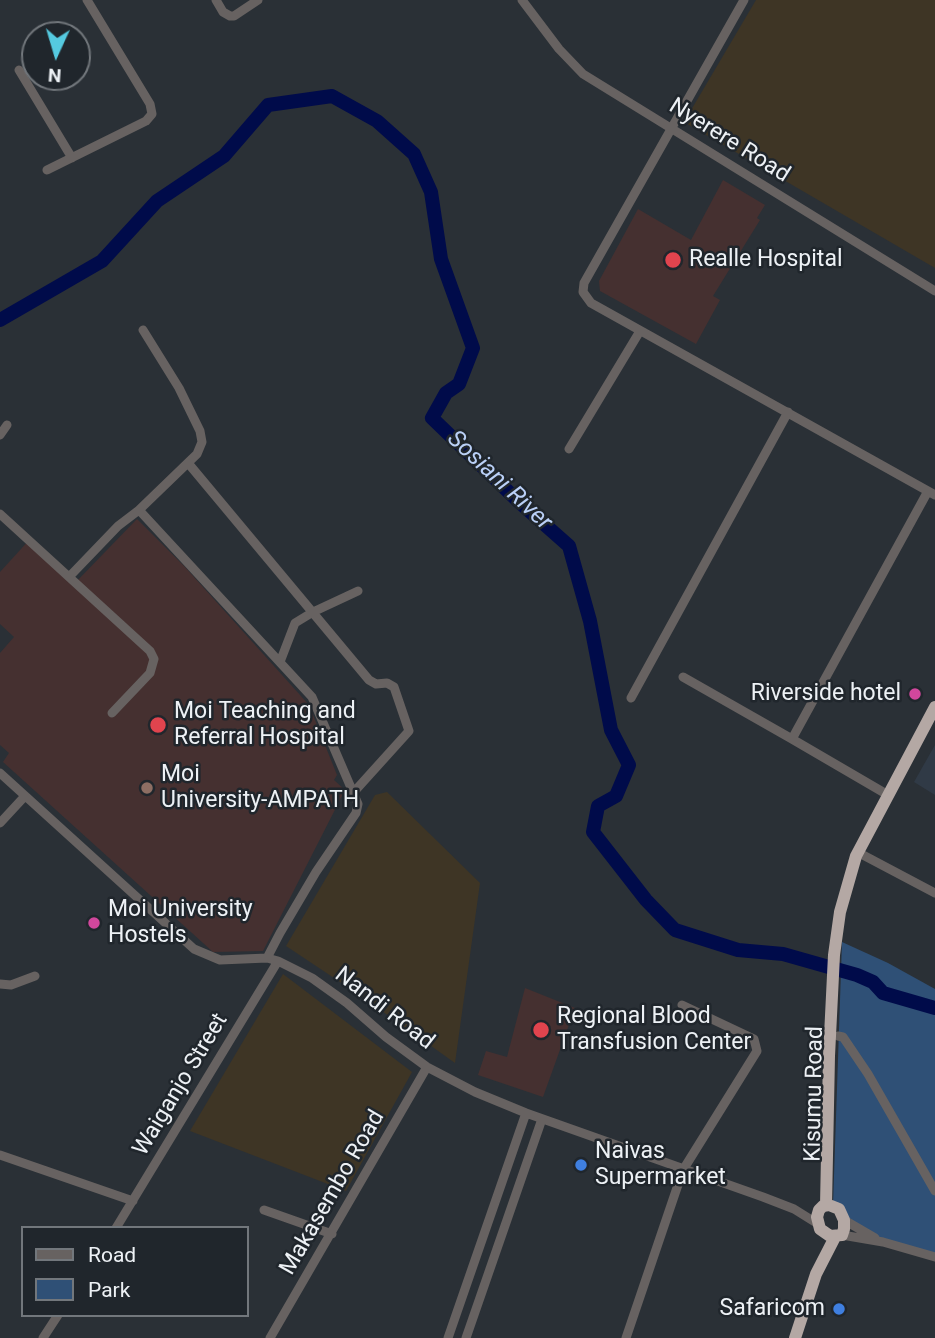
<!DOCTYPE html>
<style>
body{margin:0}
#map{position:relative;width:935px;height:1338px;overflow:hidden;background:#2a3036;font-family:Roboto,sans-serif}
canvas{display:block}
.legend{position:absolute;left:21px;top:1226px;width:228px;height:91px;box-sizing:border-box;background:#20262c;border:2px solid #72777c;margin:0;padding:9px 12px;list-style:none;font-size:21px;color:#edf1f5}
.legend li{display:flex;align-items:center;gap:14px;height:35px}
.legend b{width:35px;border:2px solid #72777c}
.north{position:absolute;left:21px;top:21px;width:70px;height:70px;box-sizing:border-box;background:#20262c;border:2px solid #72777c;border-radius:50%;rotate:184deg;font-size:19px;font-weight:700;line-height:28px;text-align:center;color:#edf1f5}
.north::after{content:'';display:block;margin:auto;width:24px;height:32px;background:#55cae0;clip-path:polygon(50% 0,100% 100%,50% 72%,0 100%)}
</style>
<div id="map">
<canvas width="935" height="1338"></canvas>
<ul class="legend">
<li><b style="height:9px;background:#676261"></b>Road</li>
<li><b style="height:19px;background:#2f5076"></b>Park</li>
</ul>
<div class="north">N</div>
</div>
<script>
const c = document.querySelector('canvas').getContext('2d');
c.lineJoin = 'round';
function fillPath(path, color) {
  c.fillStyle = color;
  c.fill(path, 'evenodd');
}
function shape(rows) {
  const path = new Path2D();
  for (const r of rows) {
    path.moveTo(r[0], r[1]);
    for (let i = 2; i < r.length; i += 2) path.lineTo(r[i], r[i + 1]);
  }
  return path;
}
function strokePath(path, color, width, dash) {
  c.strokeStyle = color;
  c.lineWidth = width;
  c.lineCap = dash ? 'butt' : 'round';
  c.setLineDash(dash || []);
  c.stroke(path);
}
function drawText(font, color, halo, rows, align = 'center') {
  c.font = font + ' Roboto,sans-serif';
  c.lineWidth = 5;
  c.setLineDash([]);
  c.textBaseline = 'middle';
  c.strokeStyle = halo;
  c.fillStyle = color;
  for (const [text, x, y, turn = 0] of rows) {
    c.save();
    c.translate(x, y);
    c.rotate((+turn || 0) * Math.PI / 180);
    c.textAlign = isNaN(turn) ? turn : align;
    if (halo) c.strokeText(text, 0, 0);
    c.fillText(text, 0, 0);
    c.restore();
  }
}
fillPath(shape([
 [935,745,935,795,914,782]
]), '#303a46');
fillPath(shape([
 [756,0,935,0,935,268,684,122],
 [387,792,480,883,455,1063,358,994,286,946,375,795],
 [283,974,412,1072,346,1191,190,1131]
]), '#3e3525');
fillPath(shape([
 [723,180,765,205,757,218,760,220,713,296,720,300,696,344,600,291,599,281,638,209,691,240],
 [137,519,185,567,309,705,337,775,334,780,345,790,263,951,213,952,3,762,9,753,0,745,0,653,14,637,0,624,0,572,31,538,75,583],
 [525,988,575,1008,543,1097,478,1075,486,1051,507,1057]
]), '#453030');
fillPath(shape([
 [842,942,888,963,935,989,935,1256,883,1241,845,1218,833,1205]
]), '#2f5076');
strokePath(shape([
 [0,320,102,261,157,201,224,156,268,105,332,96,377,121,414,154,431,192,441,259,473,348,459,384,446,393,432,418,517,500,569,546,590,621,611,730,629,765,616,796,598,806,593,832,646,900,675,930,738,950,783,954,857,975,873,982,883,993,935,1008]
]), '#000b4a', 14);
strokePath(shape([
 [216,0,223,12,230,16,234,16,258,0],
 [522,0,559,49,583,74,935,291],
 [744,0,584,283,583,292,591,303,935,495],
 [19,70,72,158],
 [47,170,146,121,152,114,150,104,87,0],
 [0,435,7,425],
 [569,449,640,331],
 [188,463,369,680,376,684,387,683,394,687,409,731,353,793],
 [139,510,197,454,202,442,200,431,179,388,143,330],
 [0,514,150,651,154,659,150,673,112,713],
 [69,577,118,526,139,510,312,697,358,804,356,813,316,872,280,933,267,958],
 [280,662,295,623,313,612,358,591],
 [683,677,792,739],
 [631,698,788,412],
 [0,773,194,949,220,960,267,958,278,961,312,978,347,1003,386,1037,427,1067,475,1092,526,1113,763,1197,794,1209,818,1224],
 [888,795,792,739,928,491],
 [0,823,25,796],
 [863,855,935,893],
 [0,984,11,985,35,976],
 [838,1036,843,1037,868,1074,935,1191],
 [0,1155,133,1201],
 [264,1210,332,1234],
 [844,1220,875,1238],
 [116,1228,278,961],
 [842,1235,883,1242,935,1257],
 [43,1338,58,1315],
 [270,1338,427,1067],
 [448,1338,526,1113],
 [466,1338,542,1119],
 [626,1338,683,1170,757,1051,754,1039,682,1005]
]), '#676261', 9);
strokePath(shape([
 [826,1205,829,1056,834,955,840,912,856,856,935,707],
 [829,1205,839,1209,844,1220,844,1229,842,1235,830,1236,820,1229,817,1217,819,1210,823,1206,829,1205],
 [795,1338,816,1274,835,1237]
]), '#b4a8a4', 12);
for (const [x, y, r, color] of [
 [673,260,9,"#e0444e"],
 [915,694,7,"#d1479c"],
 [158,725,9,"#e0444e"],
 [147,788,7,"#8d6e63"],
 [94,923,7,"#d1479c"],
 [541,1030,9,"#e0444e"],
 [581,1165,7,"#3f7fe0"],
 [839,1309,7,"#3f7fe0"]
]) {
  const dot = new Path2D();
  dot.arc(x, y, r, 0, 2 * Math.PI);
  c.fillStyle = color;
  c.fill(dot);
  strokePath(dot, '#20262c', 2.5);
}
drawText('23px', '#edf1f5', '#20262c', [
 ["Nyerere Road",729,141,32],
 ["Nandi Road",384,1009,38],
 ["Waiganjo Street",181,1085,-59],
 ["Kisumu Road",815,1094,-89],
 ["Makasembo Road",333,1193,-60]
]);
drawText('23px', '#edf1f5', '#20262c', [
 ["Realle Hospital",689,260],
 ["Riverside hotel",901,694,"right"],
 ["Moi Teaching and",174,712],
 ["Referral Hospital",174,738],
 ["Moi",161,775],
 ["University-AMPATH",161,801],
 ["Moi University",108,910],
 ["Hostels",108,936],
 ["Regional Blood",557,1017],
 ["Transfusion Center",557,1043],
 ["Naivas",595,1152],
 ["Supermarket",595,1178],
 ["Safaricom",825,1309,"right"]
], 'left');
drawText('italic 24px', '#bad0f7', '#20262c', [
 ["Sosiani River",499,481,43]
]);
</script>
